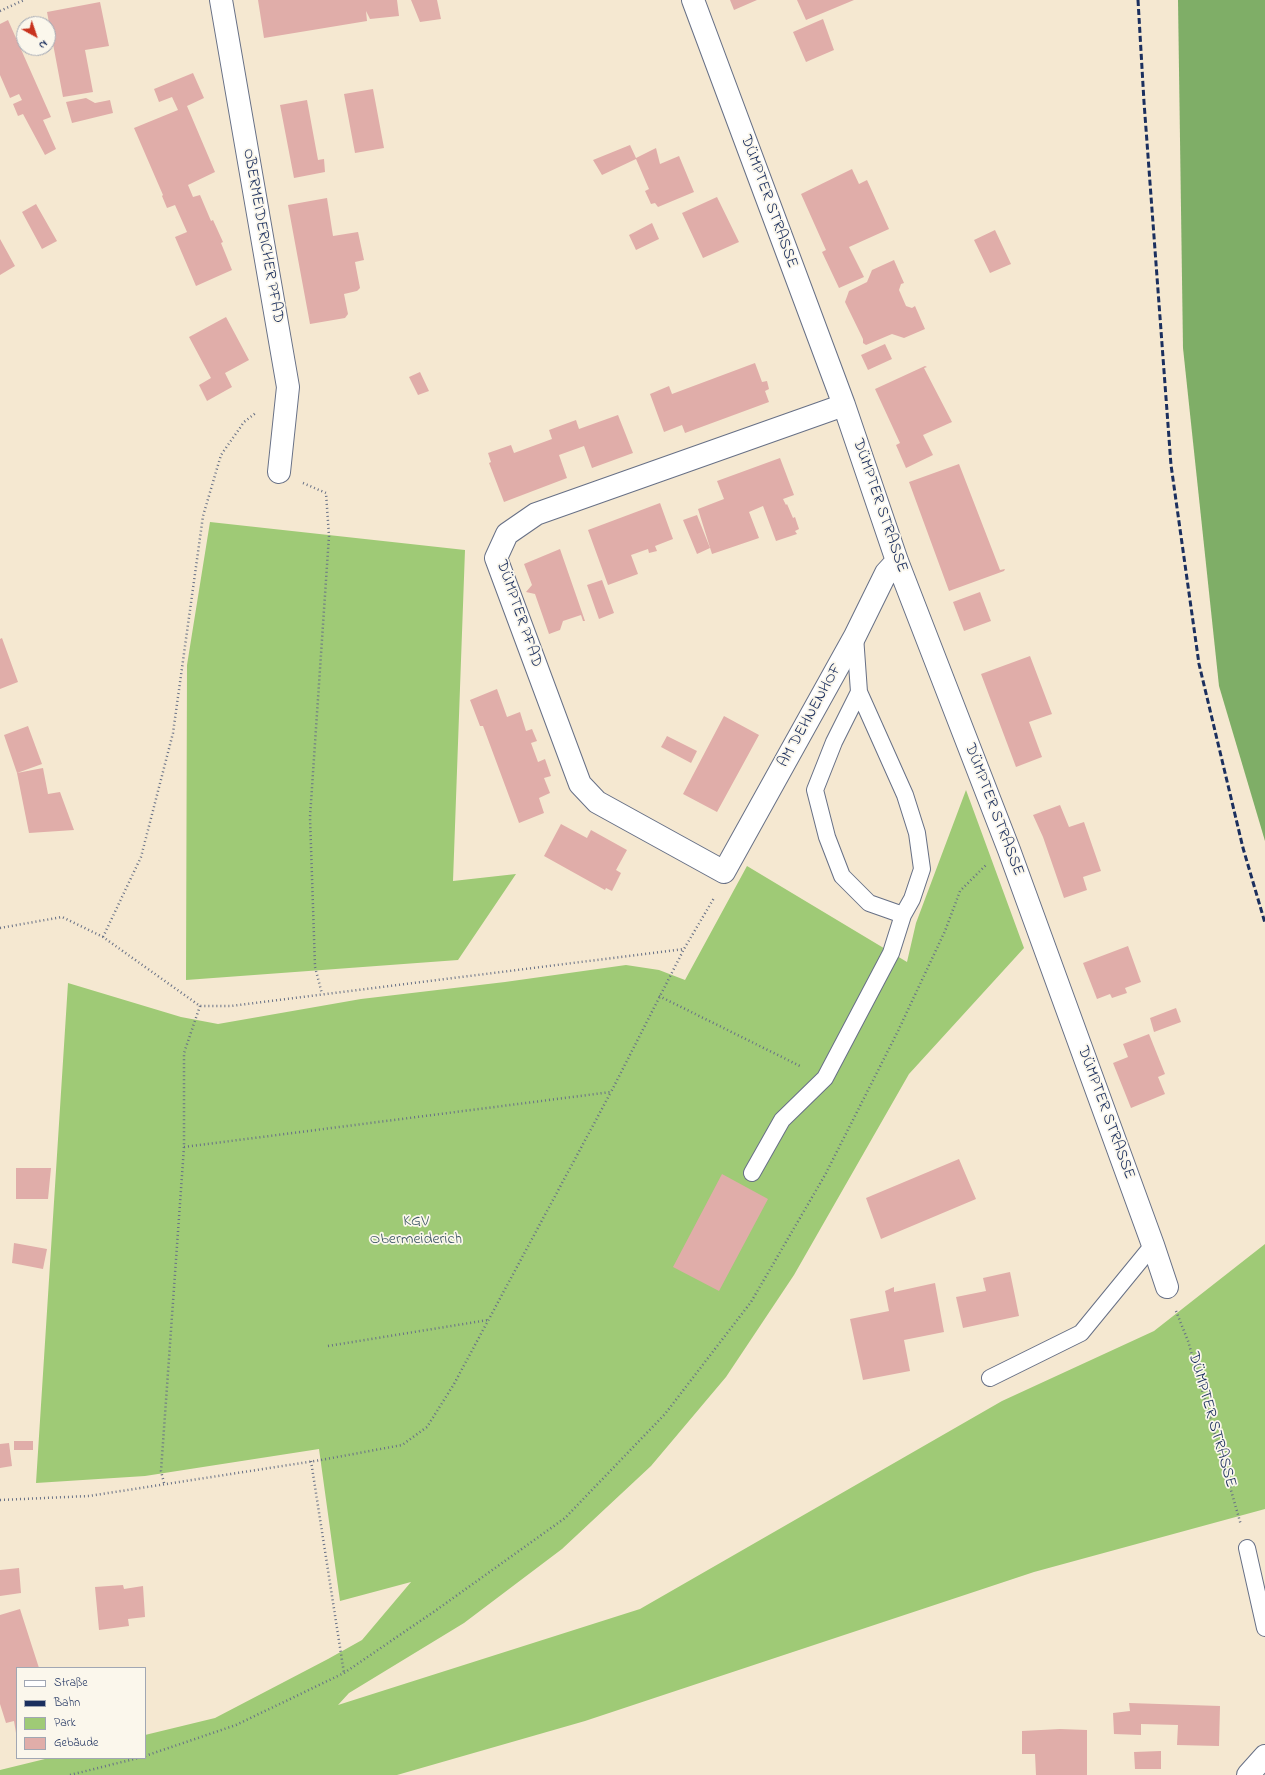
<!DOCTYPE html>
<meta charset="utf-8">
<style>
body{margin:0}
#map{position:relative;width:1265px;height:1775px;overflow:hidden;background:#f5e8d1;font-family:"Indie Flower",sans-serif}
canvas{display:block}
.legend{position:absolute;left:16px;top:1667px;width:130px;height:92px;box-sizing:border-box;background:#fbf7ec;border:1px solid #a1a7b3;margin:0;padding:5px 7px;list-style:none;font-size:12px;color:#1b2f5e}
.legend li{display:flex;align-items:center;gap:8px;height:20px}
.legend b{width:20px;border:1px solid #a1a7b3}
.north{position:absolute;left:16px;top:16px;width:40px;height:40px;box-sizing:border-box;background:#fbf7ec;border:1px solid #a1a7b3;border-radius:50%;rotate:140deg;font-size:11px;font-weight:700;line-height:16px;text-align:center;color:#1b2f5e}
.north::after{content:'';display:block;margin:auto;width:14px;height:18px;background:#c8321e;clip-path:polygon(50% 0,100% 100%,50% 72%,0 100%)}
</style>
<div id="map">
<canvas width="1265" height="1775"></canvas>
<ul class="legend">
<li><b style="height:5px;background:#fff"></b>Straße</li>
<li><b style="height:5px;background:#1b2f5e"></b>Bahn</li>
<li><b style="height:11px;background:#9fca76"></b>Park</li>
<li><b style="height:11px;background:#e0ada9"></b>Gebäude</li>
</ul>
<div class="north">N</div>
</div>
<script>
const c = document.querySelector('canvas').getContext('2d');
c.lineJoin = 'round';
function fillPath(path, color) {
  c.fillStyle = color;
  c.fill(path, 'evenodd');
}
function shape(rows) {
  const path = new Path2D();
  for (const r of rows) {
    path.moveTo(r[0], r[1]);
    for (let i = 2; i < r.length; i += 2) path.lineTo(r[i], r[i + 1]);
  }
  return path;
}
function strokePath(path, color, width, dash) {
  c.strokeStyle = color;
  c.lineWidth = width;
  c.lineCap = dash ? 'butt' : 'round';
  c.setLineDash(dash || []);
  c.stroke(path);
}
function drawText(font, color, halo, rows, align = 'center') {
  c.font = font + ' "Indie Flower",sans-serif';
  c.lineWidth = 3.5;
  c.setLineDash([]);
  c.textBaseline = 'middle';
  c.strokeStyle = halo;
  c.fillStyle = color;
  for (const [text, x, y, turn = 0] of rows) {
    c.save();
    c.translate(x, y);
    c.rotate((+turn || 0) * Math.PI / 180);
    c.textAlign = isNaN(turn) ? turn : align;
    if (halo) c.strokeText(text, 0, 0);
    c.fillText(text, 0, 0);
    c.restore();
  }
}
fillPath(shape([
 [210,522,465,550,453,881,516,874,458,960,186,980,187,665],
 [966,790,1024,948,909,1074,794,1275,726,1377,651,1466,562,1549,464,1623,349,1693,338,1705,640,1609,1002,1401,1154,1331,1265,1244,1265,1509,1034,1572,585,1721,397,1775,0,1775,0,1770,49,1758,145,1758,145,1735,215,1718,328,1659,362,1640,411,1582,340,1601,319,1449,145,1476,36,1483,68,983,181,1017,218,1024,361,999,505,982,626,965,659,970,685,980,747,866,907,962,916,923]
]), '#9fca76');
fillPath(shape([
 [1178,0,1265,0,1265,841,1219,686,1183,348]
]), '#7fae67');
fillPath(shape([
 [258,0,397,0,399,16,370,19,366,11,367,21,264,38],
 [411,0,437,0,441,19,420,22],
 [730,0,757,0,734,10],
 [797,0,854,0,806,20],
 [100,2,109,46,85,50,93,92,63,97,47,12],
 [823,19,834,50,806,62,793,32],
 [8,20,51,117,43,120,56,149,45,155,23,114,18,116,13,104,22,100,19,94,10,98,0,75,0,24],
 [193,73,204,98,187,106,215,172,188,185,193,197,200,195,211,221,213,220,223,242,221,243,232,270,196,286,175,237,187,232,175,205,167,208,162,196,163,195,134,128,178,110,172,97,159,102,154,89],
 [373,89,384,148,355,153,344,94],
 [86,98,95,103,110,100,113,113,72,123,66,102],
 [307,100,318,160,324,159,325,172,294,178,280,105],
 [630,145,636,158,656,148,660,164,679,156,694,192,658,207,655,203,651,204,645,191,649,189,636,159,602,175,593,160],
 [852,169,859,184,867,180,889,229,849,247,864,277,839,288,822,252,826,250,801,194],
 [717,197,739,242,703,258,682,213],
 [327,198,333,236,358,232,364,260,355,262,360,288,357,291,344,294,348,314,345,318,310,324,288,205],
 [36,204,57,241,42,249,22,212],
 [652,223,659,239,636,250,629,235],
 [995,230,1011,264,990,273,974,240],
 [0,239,15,266,0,275],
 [894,260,904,283,901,284,899,290,906,306,912,308,915,306,925,329,904,338,892,334,866,345,863,343,863,339,845,302,849,291,867,282,872,270],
 [226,317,249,360,225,373,232,387,207,401,199,385,211,378,189,337],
 [885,344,892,359,868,370,861,355],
 [755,363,762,382,767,381,769,389,765,391,769,402,685,433,682,425,664,432,650,394,669,386,672,394],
 [925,366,927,367,924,368,952,422,923,435,933,455,906,468,896,445,900,443,875,389],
 [420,372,429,391,418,395,409,377],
 [618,415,633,453,592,468,584,446,559,455,567,478,504,502,489,463,491,462,488,453,511,445,514,453,552,439,549,430,576,420,579,429],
 [780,458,794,495,783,499,786,505,787,504,793,518,795,517,799,529,795,531,797,534,776,541,763,506,749,512,759,538,712,554,698,509,724,499,717,481],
 [959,464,1000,570,1005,569,1004,571,949,591,909,482],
 [660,503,673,539,655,546,657,551,649,553,648,549,631,555,638,574,608,585,588,530],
 [697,515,710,548,697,554,683,520],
 [560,549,585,621,583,621,581,615,563,621,560,630,549,634,535,594,526,592,532,585,524,564],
 [602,580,614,613,599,619,587,585],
 [980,592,991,621,964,631,953,602],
 [2,638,18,682,0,689,0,639],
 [1030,656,1052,714,1029,722,1042,757,1016,767,981,674],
 [497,689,507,717,520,712,526,731,532,729,537,741,531,743,538,762,545,759,551,776,544,778,550,793,539,798,544,813,519,823,483,726,480,726,470,700],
 [724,716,759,735,717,812,683,794],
 [28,726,42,764,17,773,4,735],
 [667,736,697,751,691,763,661,747],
 [43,768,48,794,60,792,74,830,29,833,17,773],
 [1060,805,1069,827,1084,822,1101,871,1083,877,1087,890,1064,898,1043,837,1033,815],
 [561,824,587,838,591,830,627,850,616,870,621,873,612,891,606,888,605,890,544,856],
 [1128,946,1141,982,1125,988,1127,993,1112,998,1110,994,1097,999,1083,963],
 [1176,1008,1181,1022,1154,1032,1150,1018],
 [1149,1034,1165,1074,1158,1077,1165,1094,1131,1108,1113,1063,1128,1057,1123,1044],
 [959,1159,976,1199,881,1239,866,1198],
 [16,1168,51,1168,48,1199,16,1199],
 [722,1174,768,1199,719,1291,673,1267],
 [14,1243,47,1249,43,1269,12,1263],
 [1010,1272,1019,1316,963,1328,956,1297,986,1291,983,1278],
 [935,1283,944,1332,904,1340,910,1371,863,1380,850,1319,889,1311,885,1291,894,1287,894,1292],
 [14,1441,33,1441,33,1450,14,1450],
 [9,1443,12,1466,0,1468,0,1444],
 [19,1568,21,1593,0,1596,0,1570],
 [123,1585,124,1589,143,1586,145,1617,128,1619,129,1626,99,1630,95,1587],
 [20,1609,39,1668,17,1668,16,1733,14,1721,6,1723,0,1704,0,1615],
 [1129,1703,1220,1706,1219,1746,1177,1745,1178,1725,1141,1724,1141,1735,1114,1734,1113,1713,1130,1711],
 [1060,1729,1087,1730,1087,1775,1036,1775,1035,1754,1022,1754,1022,1731],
 [1161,1751,1161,1769,1135,1769,1134,1752]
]), '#e0ada9');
const service = shape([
 [855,636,859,692,834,742,815,790,827,837,842,876,869,903,903,915],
 [752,1173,782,1120,825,1078,891,953,903,915,912,899,922,869,917,833,905,795,859,692],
 [990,1378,1081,1333,1153,1245],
 [1247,1548,1265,1628]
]);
const minor = shape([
 [221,0,288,387,279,472],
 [693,0,844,405,897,561,1009,850,1153,1245,1167,1287],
 [844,405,536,514,507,534,496,558,580,784,597,802,724,872,855,636,886,573,897,561],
 [1248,1775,1265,1756]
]);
strokePath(service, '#677086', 18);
strokePath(minor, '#677086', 24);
strokePath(shape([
 [0,11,24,0],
 [303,483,326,493,329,536,310,817,315,967,322,994],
 [0,928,62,917,103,937,200,1006,231,1006,684,949,714,898],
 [103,937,141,857,173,733,203,516,221,455,244,422,257,412],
 [659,996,802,1067],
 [184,1147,611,1092,684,949],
 [1176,1311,1188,1341,1241,1525],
 [328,1346,488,1320],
 [311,1461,344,1673],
 [164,1483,161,1471,184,1147,184,1053,200,1006],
 [0,1500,89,1496,321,1460,402,1445,427,1427,454,1384,611,1092],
 [145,1756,236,1725,344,1673,435,1611,565,1518,665,1414,751,1302,825,1175,898,1031,945,931,960,891,986,865],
 [70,1775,138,1758]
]), '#677086', 2.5, [1, 3]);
strokePath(service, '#fff', 16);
strokePath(minor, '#fff', 22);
strokePath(shape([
 [1138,0,1144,102,1171,465,1199,664,1243,848,1265,923]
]), '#1b2f5e', 3, [6, 3]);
drawText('16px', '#1b2f5e', '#fbf7ec', [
 ["DÜMPTER STRASSE",768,202,70],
 ["OBERMEIDERICHER PFAD",262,236,80],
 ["DÜMPTER STRASSE",879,506,71],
 ["DÜMPTER PFAD",518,614,71],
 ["AM DEHNENHOF",811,716,-61],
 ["DÜMPTER STRASSE",993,810,69],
 ["DÜMPTER STRASSE",1105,1113,70],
 ["DÜMPTER STRASSE",1211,1420,74]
]);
drawText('16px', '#3c5664', '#fbf7ec', [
 ["KGV",416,1222],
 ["Obermeiderich",416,1240]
]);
</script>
